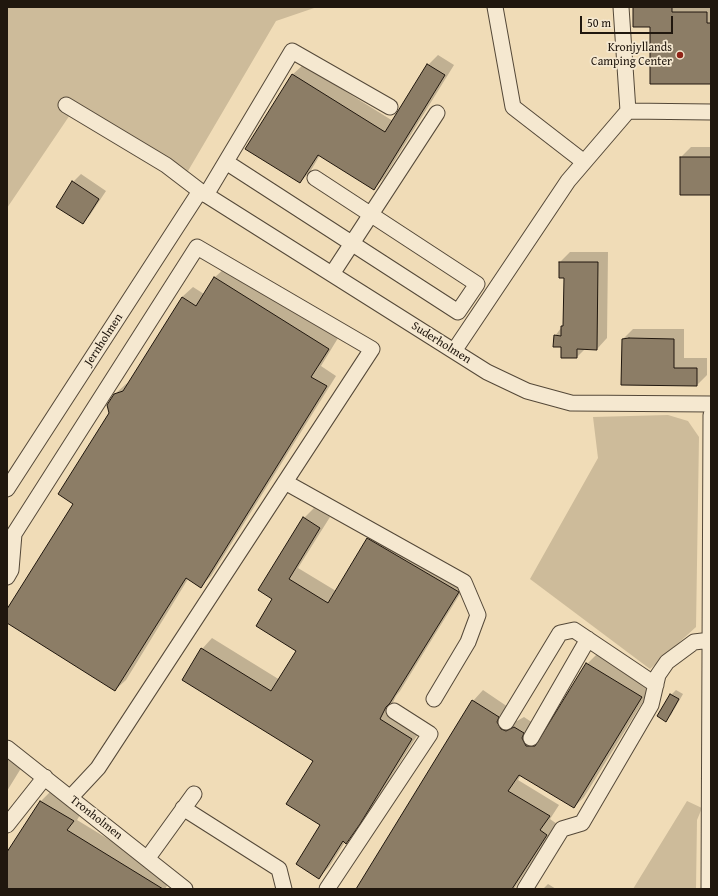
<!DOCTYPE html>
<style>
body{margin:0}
#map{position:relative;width:718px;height:896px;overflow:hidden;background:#f0dcb7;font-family:"Gentium Book Plus",serif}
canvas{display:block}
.frame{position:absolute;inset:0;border:8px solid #20170e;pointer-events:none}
.scale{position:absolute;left:580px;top:16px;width:93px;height:18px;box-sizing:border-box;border:2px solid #20170e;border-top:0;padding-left:5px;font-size:12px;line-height:14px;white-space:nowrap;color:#20170e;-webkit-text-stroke:3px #f5e8d0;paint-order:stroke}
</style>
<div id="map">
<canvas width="718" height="896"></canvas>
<div class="frame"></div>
<div class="scale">50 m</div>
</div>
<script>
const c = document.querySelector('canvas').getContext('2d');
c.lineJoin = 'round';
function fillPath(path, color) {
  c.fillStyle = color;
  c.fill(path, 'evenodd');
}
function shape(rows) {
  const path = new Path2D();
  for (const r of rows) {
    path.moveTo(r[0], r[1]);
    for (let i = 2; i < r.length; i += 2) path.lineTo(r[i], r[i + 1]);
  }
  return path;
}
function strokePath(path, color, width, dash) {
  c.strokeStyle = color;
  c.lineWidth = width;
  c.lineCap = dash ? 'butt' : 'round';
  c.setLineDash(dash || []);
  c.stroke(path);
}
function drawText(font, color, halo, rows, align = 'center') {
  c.font = font + ' "Gentium Book Plus",serif';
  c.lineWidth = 3.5;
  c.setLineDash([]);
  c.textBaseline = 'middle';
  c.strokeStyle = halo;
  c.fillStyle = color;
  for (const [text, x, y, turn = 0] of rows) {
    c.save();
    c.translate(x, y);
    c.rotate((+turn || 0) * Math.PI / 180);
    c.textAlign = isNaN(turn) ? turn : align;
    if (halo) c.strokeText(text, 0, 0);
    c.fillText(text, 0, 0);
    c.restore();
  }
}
fillPath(shape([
 [7,7,317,7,276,21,188,171,76,106,7,208],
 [668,415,688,421,699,437,696,627,650,669,530,579,598,458,593,417],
 [687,801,702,808,697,820,696,889,633,889]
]), '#cdbb9a');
fillPath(shape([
 [634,7,711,7,711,83,651,26],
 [438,55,454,65,384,178,374,188,320,155,310,172,300,182,292,75,303,65,393,121,428,65],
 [691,147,711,147,711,194,681,157],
 [81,174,106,191,90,215,83,223,57,206,73,182],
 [570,252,608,252,607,338,597,349,585,349,577,357,562,346,555,336,564,324,565,277,560,262],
 [225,268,338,338,321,366,336,376,211,576,201,586,188,579,126,680,115,690,7,622,7,611,74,503,110,413,115,394,126,384,129,383,182,297,193,287,204,294,214,278],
 [633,329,684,329,684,358,707,358,707,375,697,385,623,339],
 [314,508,330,517,298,568,336,591,368,539,378,529,468,581,400,691,396,696,390,709,422,728,356,832,345,842,329,867,319,877,322,825,314,761,202,649,212,638,280,680,297,651,274,599,304,518],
 [597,654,652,687,584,797,574,807,521,775,518,780,559,805,550,819,557,824,514,889,358,889,473,701,483,690,508,707,511,719,517,721,524,717,533,723,536,736,542,736,587,664],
 [676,690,683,694,671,715,666,720,671,695],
 [7,755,23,765,7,791],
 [51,791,83,810,77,820,172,878,165,889,7,889,7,854,41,801],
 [548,884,556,889,543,889]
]), '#0003');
const building = shape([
 [633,7,672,7,672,12,707,12,707,23,711,23,711,84,650,84,650,27,633,27,633,7],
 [427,64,445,75,374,190,318,155,300,183,245,149,292,74,385,132,427,64],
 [680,157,711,157,711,195,680,195,680,157],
 [72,181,99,199,83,224,56,207,72,181],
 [559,262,598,262,597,350,577,349,577,358,561,358,561,347,553,347,554,335,561,336,561,326,563,326,564,278,559,278,559,262],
 [214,277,329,349,311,377,327,386,201,588,186,578,115,691,7,623,7,609,73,504,58,494,109,413,107,405,114,394,123,391,182,297,196,306,214,277],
 [629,338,674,339,674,368,697,368,697,386,621,385,622,339,629,338],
 [303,517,320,528,289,579,328,603,367,538,459,592,390,703,386,707,380,719,412,739,360,824,346,844,343,841,319,879,296,864,320,825,286,804,313,761,182,680,201,648,271,691,296,651,256,626,272,599,258,590,303,517],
 [586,663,642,697,574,808,519,775,508,791,550,816,540,830,547,835,512,889,356,889,472,700,499,717,497,722,501,729,506,731,514,727,524,733,522,738,526,746,535,746,586,663],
 [670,694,679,699,666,722,657,716,670,694],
 [40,801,74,821,67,830,163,889,7,889,7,852,40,801]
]);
fillPath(building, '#8c7d66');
strokePath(building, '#20170e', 1);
const minor = shape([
 [495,7,513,107,584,162],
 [66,105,166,165,200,191,487,372,527,391,571,403,711,404],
 [628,111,711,112],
 [226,162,458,312,477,284,315,178],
 [206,195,292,51,390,107],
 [332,274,437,113],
 [454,351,568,181,628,111,621,7],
 [285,482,464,582,478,615,468,642,434,699],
 [7,489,200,191],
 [7,577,11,570,14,534,197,247,372,349,98,768,70,798],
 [506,722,560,633,574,630,656,685],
 [531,738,588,639],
 [7,748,185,889],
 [183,808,279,869,284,889],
 [7,825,45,777],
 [147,859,194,794],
 [327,889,430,734,394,711],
 [525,889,562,829,582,823,651,705,658,675,667,662,694,642,711,640],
 [709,889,711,415]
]);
strokePath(minor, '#544838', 17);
strokePath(minor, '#f5e8d0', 15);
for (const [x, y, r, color] of [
 [680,55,4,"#8f2418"]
]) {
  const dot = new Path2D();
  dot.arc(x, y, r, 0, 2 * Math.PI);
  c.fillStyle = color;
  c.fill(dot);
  strokePath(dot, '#f5e8d0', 1.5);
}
drawText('12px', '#20170e', '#f5e8d0', [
 ["Kronjyllands",672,48],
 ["Camping Center",672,62]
], 'right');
drawText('12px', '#20170e', '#f5e8d0', [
 ["Jernholmen",104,340,-57],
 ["Suderholmen",441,343,32],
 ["Tronholmen",96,818,38]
]);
</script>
